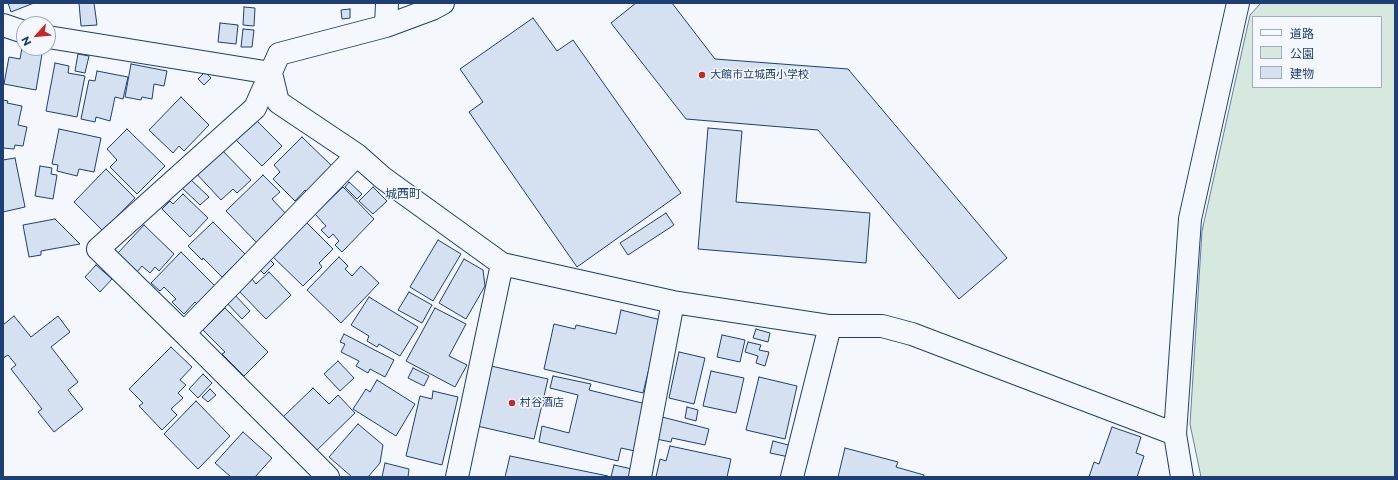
<!DOCTYPE html>
<meta charset="utf-8">
<style>
body{margin:0}
#map{position:relative;width:1398px;height:480px;overflow:hidden;background:#f4f7fb;font-family:Montserrat,"Noto Sans JP",sans-serif}
canvas{display:block}
.frame{position:absolute;inset:0;border:4px solid #1d3f73;pointer-events:none}
.legend{position:absolute;left:1252px;top:16px;width:130px;height:72px;box-sizing:border-box;background:#f4f7fb;border:1px solid #9eadc5;margin:0;padding:5px 7px;list-style:none;font-size:12px;color:#1d3f73}
.legend li{display:flex;align-items:center;gap:8px;height:20px}
.legend b{width:20px;border:1px solid #9eadc5}
.north{position:absolute;left:16px;top:16px;width:40px;height:40px;box-sizing:border-box;background:#f4f7fb;border:1px solid #9eadc5;border-radius:50%;rotate:243deg;font-size:11px;font-weight:700;line-height:16px;text-align:center;color:#1d3f73}
.north::after{content:'';display:block;margin:auto;width:14px;height:18px;background:#c62828;clip-path:polygon(50% 0,100% 100%,50% 72%,0 100%)}
</style>
<div id="map">
<canvas width="1398" height="480"></canvas>
<div class="frame"></div>
<ul class="legend">
<li><b style="height:5px;background:#f4f7fb"></b>道路</li>
<li><b style="height:11px;background:#d7e8df"></b>公園</li>
<li><b style="height:11px;background:#d5e0f0"></b>建物</li>
</ul>
<div class="north">N</div>
</div>
<script>
const c = document.querySelector('canvas').getContext('2d');
c.lineJoin = 'round';
function fillPath(path, color) {
  c.fillStyle = color;
  c.fill(path, 'evenodd');
}
function shape(rows) {
  const path = new Path2D();
  for (const r of rows) {
    path.moveTo(r[0], r[1]);
    for (let i = 2; i < r.length; i += 2) path.lineTo(r[i], r[i + 1]);
  }
  return path;
}
function strokePath(path, color, width, dash) {
  c.strokeStyle = color;
  c.lineWidth = width;
  c.lineCap = dash ? 'butt' : 'round';
  c.setLineDash(dash || []);
  c.stroke(path);
}
function drawText(font, color, halo, rows, align = 'center') {
  c.font = font + ' Montserrat,"Noto Sans JP",sans-serif';
  c.lineWidth = 3;
  c.setLineDash([]);
  c.textBaseline = 'middle';
  c.strokeStyle = halo;
  c.fillStyle = color;
  for (const [text, x, y, turn = 0] of rows) {
    c.save();
    c.translate(x, y);
    c.rotate((+turn || 0) * Math.PI / 180);
    c.textAlign = isNaN(turn) ? turn : align;
    if (halo) c.strokeText(text, 0, 0);
    c.fillText(text, 0, 0);
    c.restore();
  }
}
const green = shape([
 [1261,3,1395,3,1395,477,1201,477,1190,424,1202,231,1250,15,1261,3],
 [1253,17,1381,17,1381,87,1253,87,1253,17]
]);
fillPath(green, '#d7e8df');
strokePath(green, '#687fa3', 1);
const building = shape([
 [8,3,34,3,11,12,8,3],
 [79,3,94,3,97,25,81,26,79,3],
 [636,3,672,3,715,59,848,69,1007,258,959,299,818,130,686,119,611,23,636,3],
 [244,7,255,8,254,26,243,25,244,7],
 [350,9,350,18,342,19,341,10,350,9],
 [533,18,557,51,573,40,681,193,577,267,469,112,483,102,460,69,533,18],
 [220,23,238,25,236,44,218,42,220,23],
 [243,29,254,30,252,47,241,47,243,29],
 [23,42,24,48,43,48,36,90,4,84,9,57,20,59,23,42],
 [78,54,89,56,85,73,75,71,78,54],
 [55,63,69,66,68,73,85,76,77,117,46,111,55,63],
 [131,64,167,71,164,86,154,84,152,99,142,97,141,100,125,97,131,64],
 [97,71,128,77,123,99,115,97,110,121,96,117,95,122,81,119,89,80,95,81,97,71],
 [205,72,211,78,204,85,198,79,205,72],
 [181,97,209,125,184,151,179,146,173,153,149,130,181,97],
 [3,100,8,101,7,103,22,106,18,125,27,127,23,146,15,145,14,149,3,148,3,100],
 [253,117,282,146,262,166,234,138,253,117],
 [708,128,742,131,736,202,870,213,866,263,698,249,708,128],
 [59,129,101,138,94,172,79,169,77,176,57,171,58,165,52,164,59,129],
 [127,129,165,166,137,194,110,167,117,160,107,149,127,129],
 [302,137,335,169,310,195,305,190,295,201,273,179,280,172,274,165,302,137],
 [219,147,251,180,237,193,233,189,221,200,194,171,219,147],
 [15,158,25,207,3,212,3,160,15,158],
 [40,166,52,168,51,174,57,175,53,199,35,196,40,166],
 [106,169,135,198,103,231,74,202,106,169],
 [263,175,280,192,272,199,287,215,258,244,226,211,263,175],
 [188,177,209,197,200,205,180,186,188,177],
 [349,182,362,194,357,199,345,187,349,182],
 [343,187,374,219,342,252,335,245,339,241,333,234,329,238,321,230,326,226,315,214,343,187],
 [373,187,387,201,373,214,359,201,373,187],
 [183,194,208,218,190,237,162,209,170,201,173,204,183,194],
 [666,213,674,225,628,255,620,243,666,213],
 [55,219,80,244,41,251,41,255,29,257,23,225,55,219],
 [213,222,245,254,222,277,203,258,202,260,188,246,213,222],
 [306,222,333,249,319,263,322,267,303,286,272,256,306,222],
 [144,225,174,254,159,271,155,267,150,273,142,266,137,272,117,254,144,225],
 [438,240,461,254,433,301,410,287,438,240],
 [181,252,216,287,198,305,195,302,184,314,172,302,176,299,164,287,160,291,151,283,181,252],
 [339,257,348,266,345,269,352,276,361,266,379,283,341,323,307,290,339,257],
 [464,259,483,270,485,286,466,319,439,303,464,259],
 [270,260,274,264,264,274,260,270,270,260],
 [96,265,112,279,100,292,85,277,96,265],
 [269,272,291,295,266,319,239,291,252,279,256,284,269,272],
 [409,292,432,305,422,323,398,310,409,292],
 [234,294,250,311,242,319,226,302,234,294],
 [369,297,418,327,400,356,379,344,377,347,367,341,369,336,351,325,369,297],
 [225,308,268,352,244,376,222,354,225,352,203,330,225,308],
 [435,308,466,324,449,356,467,365,455,387,406,361,435,308],
 [621,310,661,320,643,393,544,369,554,324,575,329,576,325,616,334,621,310],
 [14,316,31,337,58,316,70,332,51,347,78,382,68,390,83,409,54,432,38,412,42,409,11,369,16,365,8,355,3,358,3,325,14,316],
 [756,329,770,333,768,342,753,338,756,329],
 [344,334,394,360,385,377,370,369,368,373,356,366,359,361,341,352,345,344,340,342,344,334],
 [722,335,745,340,740,362,717,357,722,335],
 [748,342,761,345,759,350,769,352,765,366,756,363,758,356,745,352,748,342],
 [171,347,192,367,180,380,186,385,178,393,183,398,171,409,177,415,162,430,139,406,143,403,129,389,171,347],
 [679,352,705,358,694,404,669,398,679,352],
 [338,361,354,378,340,391,324,374,338,361],
 [491,366,548,379,534,439,477,426,491,366],
 [413,368,429,376,424,386,408,378,413,368],
 [711,371,744,378,736,413,703,406,711,371],
 [203,374,212,383,198,398,189,389,203,374],
 [553,376,591,384,589,390,646,404,635,451,621,448,618,461,539,442,542,426,569,433,578,395,550,388,553,376],
 [759,377,797,386,785,439,746,430,759,377],
 [377,380,415,404,396,436,353,409,366,389,370,392,377,380],
 [313,388,329,404,338,395,355,413,315,452,282,418,313,388],
 [210,389,216,395,208,402,202,397,210,389],
 [433,391,458,397,442,465,406,456,420,396,432,399,433,391],
 [196,401,230,436,198,469,164,434,196,401],
 [687,407,698,410,696,421,685,418,687,407],
 [662,417,709,429,705,445,672,438,671,442,656,439,662,417],
 [358,424,383,445,380,463,368,477,352,477,329,457,358,424],
 [1112,427,1141,437,1136,453,1144,456,1137,477,1089,477,1094,462,1099,464,1112,427],
 [243,432,272,458,255,477,231,477,215,463,243,432],
 [773,441,792,446,789,457,770,453,773,441],
 [670,446,731,459,727,477,656,477,660,459,666,461,670,446],
 [845,448,898,462,896,467,924,475,923,477,838,477,845,448],
 [510,456,608,476,608,477,505,477,510,456],
 [385,463,409,469,408,477,382,477,385,463],
 [614,465,632,469,631,477,611,477,614,465]
]);
fillPath(building, '#d5e0f0');
strokePath(building, '#1d3f73', 1);
const minor = shape([
 [3,25,24,32],
 [386,26,387,3],
 [48,37,271,73],
 [271,73,278,102,357,155,383,178,502,264,673,302,830,326,882,326,912,334,1175,434],
 [184,333,357,155],
 [328,477,184,333,98,249,255,108,279,54,386,26,432,9,443,3],
 [457,477,502,264],
 [640,477,673,302],
 [792,477,830,326],
 [1182,477,1175,434,1190,219,1238,3]
]);
strokePath(minor, '#1d3f73', 24);
strokePath(minor, '#f4f7fb', 22);
for (const [x, y, r, color] of [
 [702,75,4,"#c62828"],
 [512,403,4,"#c62828"]
]) {
  const dot = new Path2D();
  dot.arc(x, y, r, 0, 2 * Math.PI);
  c.fillStyle = color;
  c.fill(dot);
  strokePath(dot, '#f4f7fb', 1.5);
}
drawText('11px', '#1d3f73', '#f4f7fb', [
 ["大館市立城西小学校",710,75],
 ["村谷酒店",520,403]
], 'left');
drawText('12px', '#1d3f73', '#f4f7fb', [
 ["城西町",403,194]
]);
</script>
